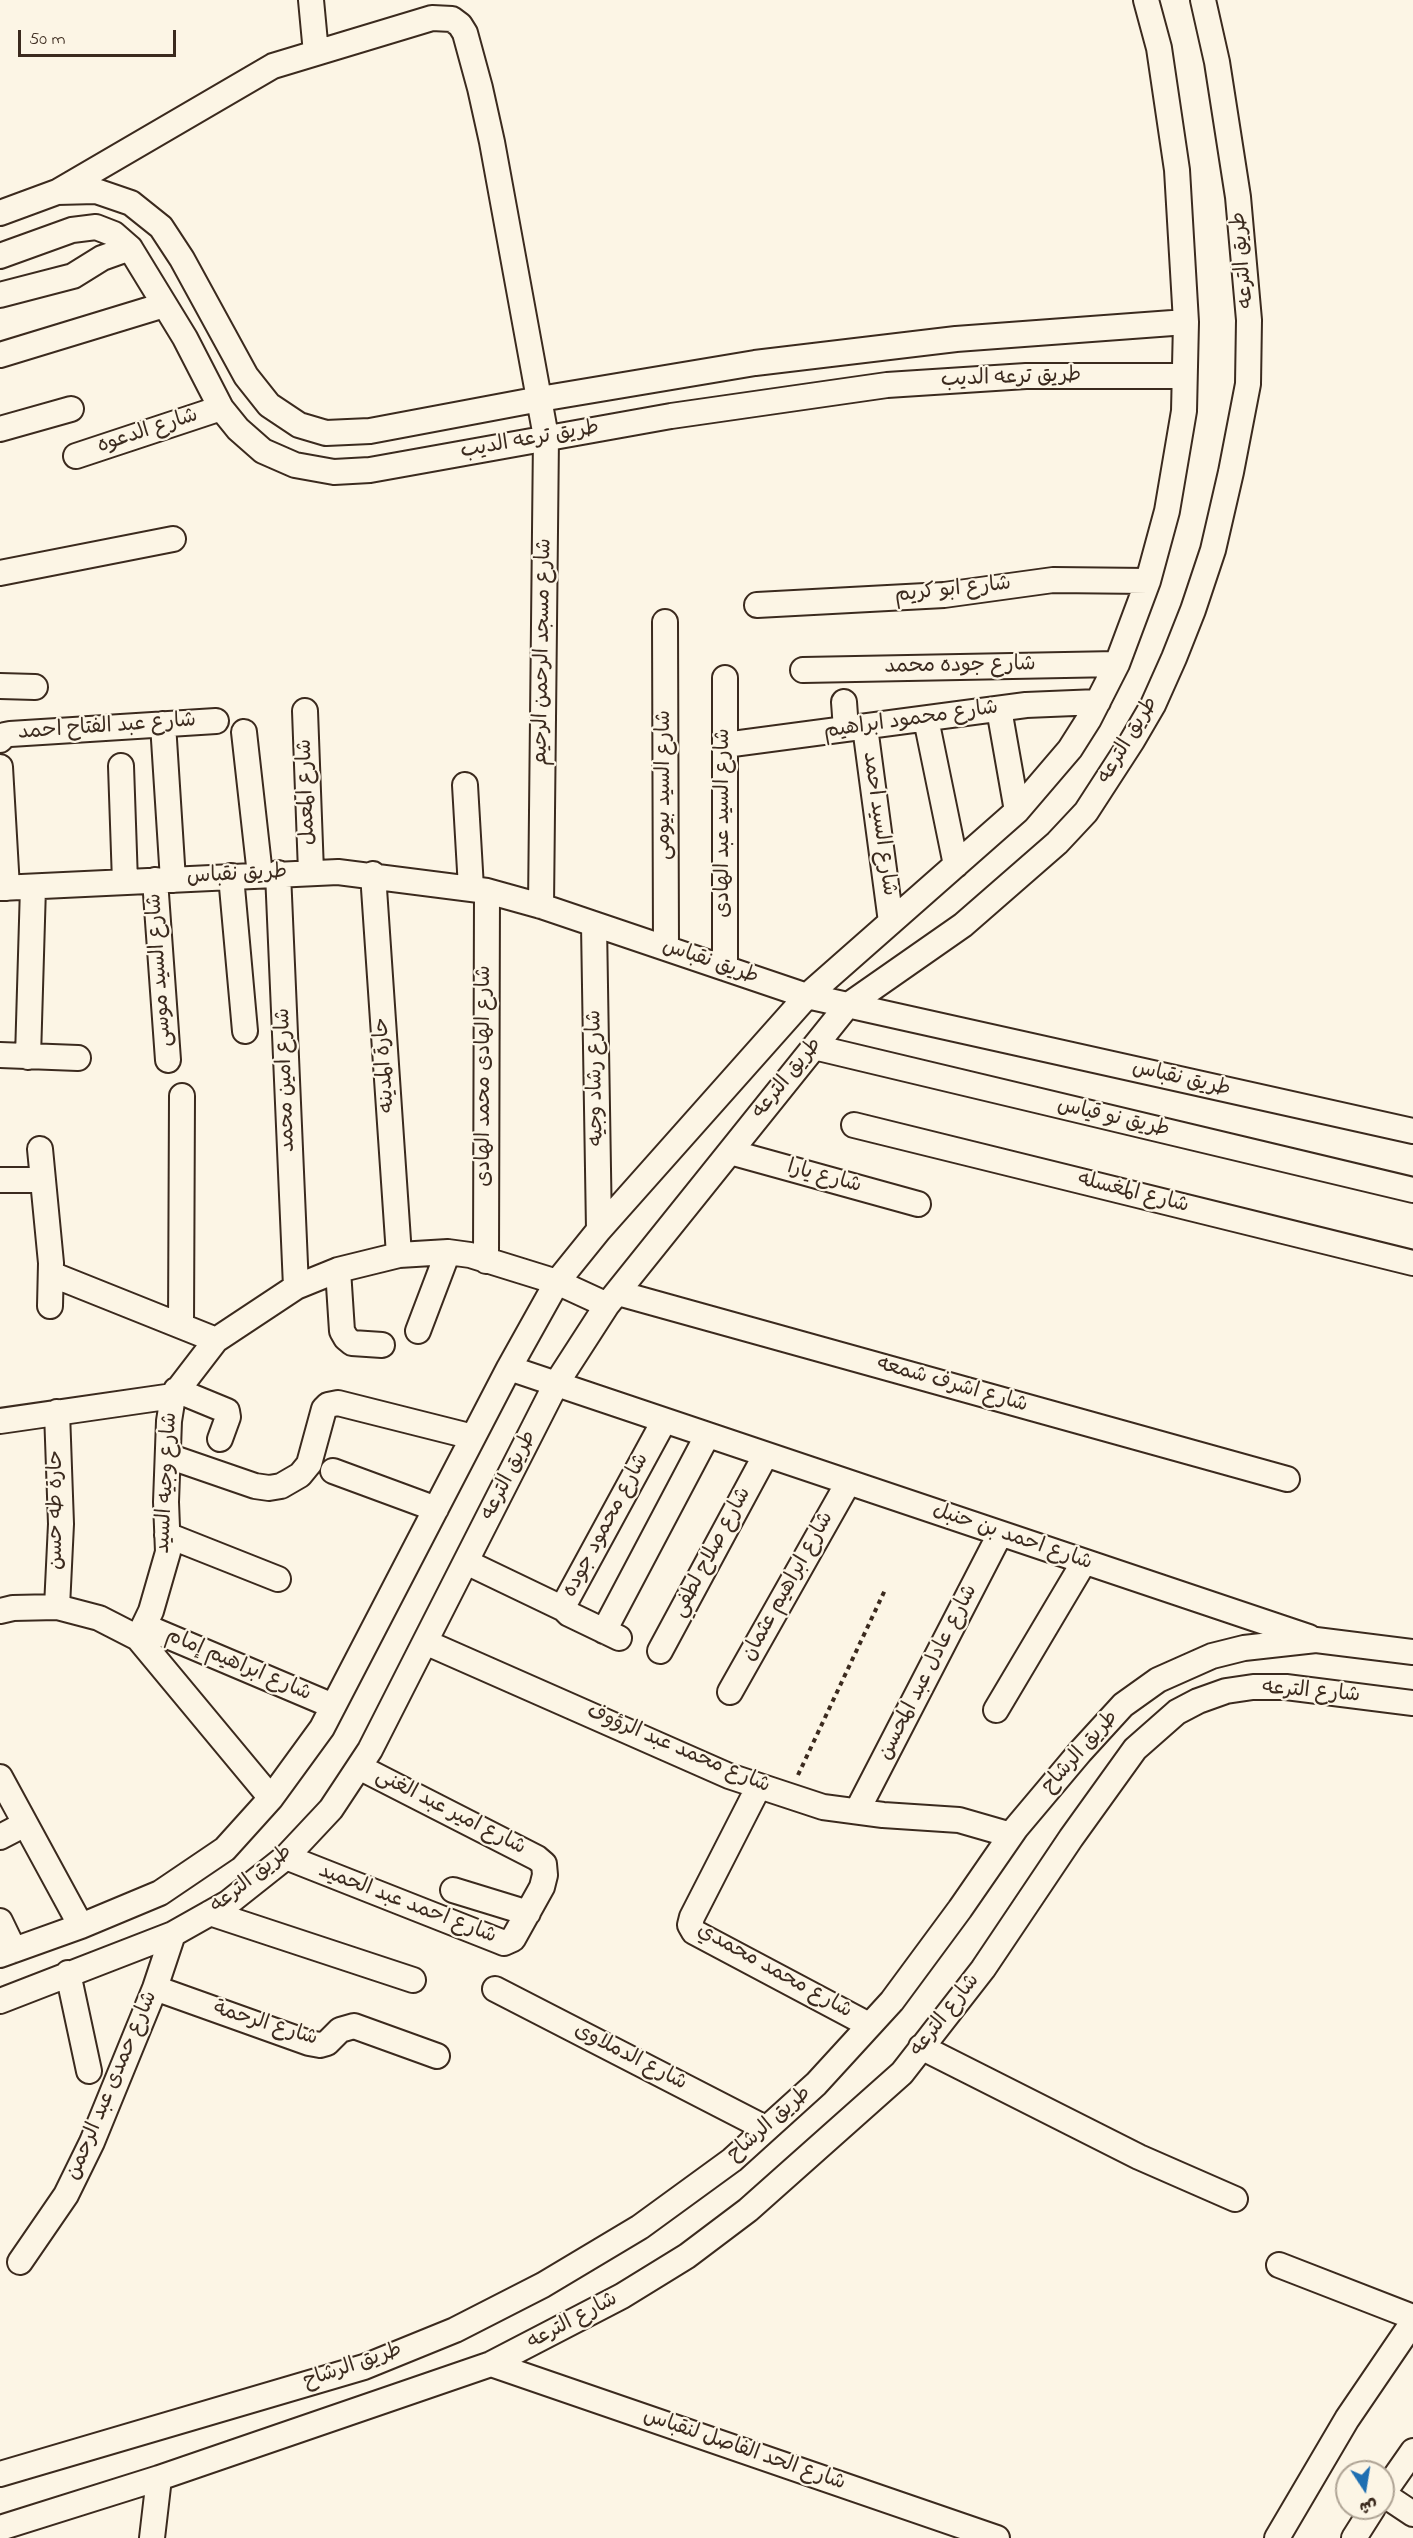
<!DOCTYPE html>
<meta charset="utf-8">
<style>
body{margin:0}
#map{position:relative;width:1413px;height:2538px;overflow:hidden;background:#fcf5e5;font-family:"Indie Flower","Playpen Sans Arabic",sans-serif}
canvas{display:block}
.north{position:absolute;left:1335px;top:2460px;width:60px;height:60px;box-sizing:border-box;background:#fcf5e5;border:2px solid #afa495;border-radius:50%;rotate:168deg;font-size:16px;font-weight:700;line-height:24px;text-align:center;color:#3b2a1e}
.north::after{content:'';display:block;margin:auto;width:21px;height:27px;background:#1f6fb2;clip-path:polygon(50% 0,100% 100%,50% 72%,0 100%)}
.scale{position:absolute;left:18px;top:30px;width:158px;height:27px;box-sizing:border-box;border:3px solid #3b2a1e;border-top:0;padding-left:8px;font-size:18px;line-height:21px;white-space:nowrap;color:#3b2a1e;-webkit-text-stroke:4px #fcf5e5;paint-order:stroke}
</style>
<div id="map">
<canvas width="1413" height="2538"></canvas>
<div class="north">ش</div>
<div class="scale">50 m</div>
</div>
<script>
const c = document.querySelector('canvas').getContext('2d');
c.lineJoin = 'round';
function shape(rows) {
  const path = new Path2D();
  for (const r of rows) {
    path.moveTo(r[0], r[1]);
    for (let i = 2; i < r.length; i += 2) path.lineTo(r[i], r[i + 1]);
  }
  return path;
}
function strokePath(path, color, width, dash) {
  c.strokeStyle = color;
  c.lineWidth = width;
  c.lineCap = dash ? 'butt' : 'round';
  c.setLineDash(dash || []);
  c.stroke(path);
}
function drawText(font, color, halo, rows, align = 'center') {
  c.font = font + ' "Indie Flower","Playpen Sans Arabic",sans-serif';
  c.lineWidth = 4.5;
  c.setLineDash([]);
  c.textBaseline = 'middle';
  c.strokeStyle = halo;
  c.fillStyle = color;
  for (const [text, x, y, turn = 0] of rows) {
    c.save();
    c.translate(x, y);
    c.rotate((+turn || 0) * Math.PI / 180);
    c.textAlign = isNaN(turn) ? turn : align;
    if (halo) c.strokeText(text, 0, 0);
    c.fillText(text, 0, 0);
    c.restore();
  }
}
const minor = shape([
 [311,0,316,53],
 [57,192,273,66,432,18,452,19,460,25,465,33,480,88,492,142,546,437,541,906],
 [0,213,57,192,96,191,131,203,161,227,182,259,246,376,269,405,299,425,326,433,370,431,540,399,755,363,956,339,1186,322],
 [0,256,72,230,96,227,114,234,130,248,185,338,221,408,238,429,263,451,295,465,334,472,370,470,671,416,887,385,1026,376,1184,376],
 [0,295,73,276,102,258,130,248],
 [0,355,164,305],
 [0,429,71,409],
 [76,456,221,408],
 [0,573,173,539],
 [757,605,944,595,1053,580,1148,581],
 [665,622,666,948],
 [803,670,1117,664],
 [0,686,35,687],
 [844,702,846,729],
 [999,709,1017,811],
 [305,711,311,872],
 [926,719,956,865],
 [163,724,173,880],
 [865,727,891,922],
 [244,732,260,875],
 [0,740,5,735,10,734,216,721],
 [725,745,1026,705,1098,702],
 [121,766,125,882],
 [0,767,7,888],
 [465,785,471,888],
 [278,873,296,1287],
 [373,874,399,1255],
 [231,876,245,1031],
 [155,880,168,1060],
 [0,888,338,872,487,891,541,906,807,996,1413,1131],
 [594,925,599,1230],
 [725,968,725,678],
 [814,1047,1413,1190],
 [0,1055,78,1058],
 [28,1057,33,887],
 [854,1125,1413,1263],
 [40,1149,51,1263,50,1306],
 [730,1152,918,1204],
 [0,1180,43,1180],
 [486,1261,487,891],
 [338,1270,342,1331,346,1338,352,1343,382,1345],
 [51,1274,216,1340],
 [618,1293,1287,1479],
 [181,1326,182,1096],
 [418,1331,448,1252],
 [509,1368,1309,1637],
 [176,1390,227,1411,228,1417,220,1439],
 [0,1421,173,1396],
 [168,1456,255,1486,269,1488,281,1486,300,1475,309,1464,324,1409,328,1405,338,1403,473,1437],
 [333,1471,436,1509],
 [167,1535,278,1579],
 [466,1562,564,1609],
 [57,1607,61,1524,57,1412],
 [0,1611,13,1608,57,1607,99,1618,138,1638,271,1798],
 [144,1626,333,1706],
 [604,1631,707,1436],
 [138,1638,151,1611,168,1552,166,1502,169,1421,173,1396,216,1340,296,1287,338,1270,399,1255,448,1252,470,1255,557,1282,607,1305],
 [619,1638,569,1614,564,1609,565,1603,664,1421],
 [425,1642,729,1776,823,1807,883,1815,959,1820,1011,1835],
 [660,1651,765,1456],
 [730,1692,848,1483],
 [996,1710,1084,1562],
 [0,1777,81,1926],
 [759,1786,692,1917,690,1925,694,1932,869,2025],
 [857,1811,1000,1534],
 [0,1837,25,1824],
 [286,1857,499,1941,504,1943,513,1939,542,1887,545,1875,544,1864,537,1858,359,1767],
 [453,1890,528,1913],
 [210,1913,413,1980],
 [0,1921,14,1950],
 [0,1955,81,1926,160,1893,225,1849,271,1798,322,1728,509,1368,557,1282,599,1230,807,996,1017,811,1070,749,1089,719,1117,664,1148,581,1167,511,1184,411,1186,322,1177,170,1159,48,1146,0],
 [68,1973,89,2071],
 [155,1988,309,2043,320,2045,327,2043,340,2030,354,2026,437,2056],
 [495,1989,765,2128],
 [0,2001,173,1934,228,1903,286,1857,331,1809,370,1750,556,1384,607,1305,847,1006,963,925,1057,843,1086,812,1132,741,1153,705,1174,658,1193,610,1213,550,1231,472,1248,384,1249,320,1238,197,1217,62,1203,0],
 [921,2047,1139,2157,1235,2199],
 [20,2262,66,2195,92,2142,155,1988,173,1934],
 [1279,2265,1413,2317],
 [491,2364,997,2538],
 [0,2474,364,2367,455,2330,543,2285,640,2227,732,2160,816,2084,892,2001,960,1909,1016,1828,1080,1752,1123,1705,1158,1680,1212,1656,1244,1648,1316,1640,1413,1652],
 [1383,2494,1413,2451],
 [1383,2494,1413,2514],
 [0,2528,159,2478,491,2364,622,2296,687,2256,748,2210,902,2073,983,1969,1071,1838,1135,1749,1177,1712,1198,1701,1226,1691,1253,1687,1286,1687,1413,1703],
 [152,2538,159,2478],
 [1277,2538,1347,2419,1413,2322],
 [1354,2538,1373,2508]
]);
strokePath(minor, '#3b2a1e', 28);
strokePath(shape([
 [798,1775,885,1590]
]), '#3b2a1e', 4, [4.5, 4.5]);
strokePath(minor, '#fcf5e5', 24);
drawText('21px', '#3b2a1e', '#fcf5e5', [
 ["طريق الترعه",1244,260,-95],
 ["طريق ترعه الديب",1011,379,-2],
 ["شارع الدعوه",148,432,-18],
 ["طريق ترعه الديب",530,441,-10],
 ["شارع ابو كريم",953,591,-6],
 ["شارع مسجد الرحمن الرحيم",544,652,-89],
 ["شارع جوده محمد",960,667,-1],
 ["شارع محمود ابراهيم",911,721,-8],
 ["شارع عبد الفتاح احمد",107,728,-4],
 ["طريق الترعه",1129,741,-59],
 ["شارع السيد بيومى",666,785,-90],
 ["شارع المعمل",308,792,-92],
 ["شارع السيد عبد الهادى",725,823,-90],
 ["شارع السيد احمد",878,824,82],
 ["طريق نقباس",237,876,-3],
 ["طريق نقباس",710,963,19],
 ["شارع السيد موسى",161,970,-94],
 ["حارة المدينه",386,1065,-94],
 ["شارع الهادى محمد الهادى",486,1076,-90],
 ["شارع رشاد وجيه",597,1078,-91],
 ["طريق الترعه",788,1079,-51],
 ["شارع امين محمد",287,1080,-92],
 ["طريق نقباس",1181,1080,13],
 ["طريق نو قياس",1113,1119,13],
 ["شارع يارا",824,1178,15],
 ["شارع المغسله",1133,1194,14],
 ["شارع اشرف شمعه",952,1386,16],
 ["طريق الترعه",510,1476,-63],
 ["شارع وجيه السيد",168,1483,-87],
 ["حارة طه حسن",58,1510,-90],
 ["شارع محمود جوده",607,1526,-62],
 ["شارع احمد بن حنبل",1012,1538,19],
 ["شارع صلاح لطفي",713,1553,-62],
 ["شارع ابراهيم عثمان",789,1587,-61],
 ["شارع ابراهيم إمام",238,1666,23],
 ["شارع عادل عبد المحسن",929,1673,-63],
 ["شارع الترعه",1311,1693,5],
 ["شارع محمد عبد الرؤوف",678,1750,23],
 ["طريق الرشاح",1081,1753,-48],
 ["شارع امير عبد الغنى",450,1813,27],
 ["طريق الترعه",252,1880,-38],
 ["شارع احمد عبد الحميد",407,1905,21],
 ["شارع محمد محمدي",774,1972,29],
 ["شارع الترعه",946,2016,-52],
 ["شارع الرحمة",265,2025,17],
 ["شارع الدملاوى",630,2058,27],
 ["شارع حمدى عبد الرحمن",113,2086,-67],
 ["طريق الرشاح",770,2125,-41],
 ["شارع الترعه",573,2322,-28],
 ["طريق الرشاح",353,2367,-19],
 ["شارع الحد الفاصل لنقباس",744,2451,19]
]);
</script>
